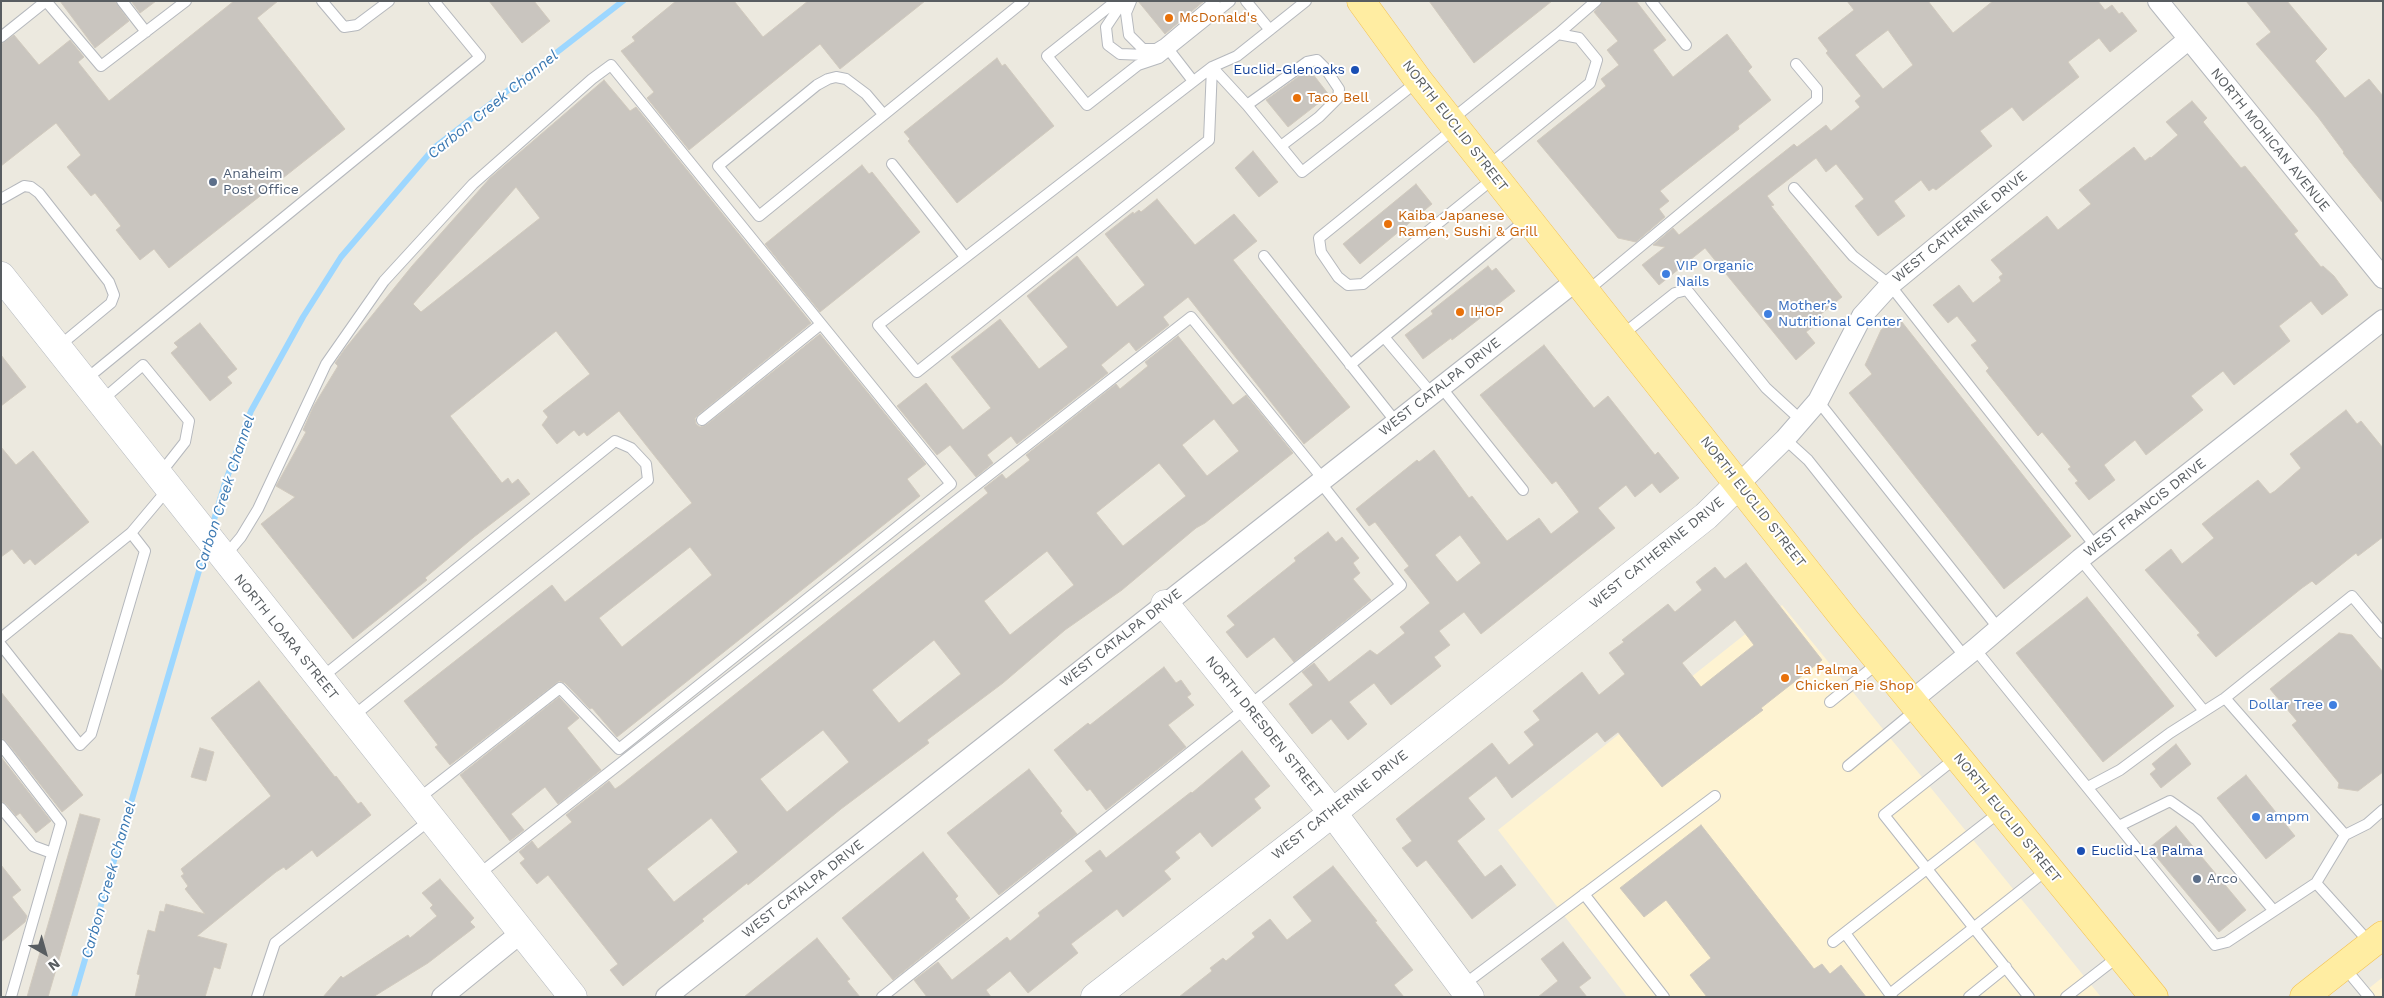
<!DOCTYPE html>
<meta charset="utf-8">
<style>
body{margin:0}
#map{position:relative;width:2384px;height:998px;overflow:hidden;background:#ece9df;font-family:"Work Sans",sans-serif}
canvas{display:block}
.frame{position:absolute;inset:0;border:2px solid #585d61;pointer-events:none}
.north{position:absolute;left:20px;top:928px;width:50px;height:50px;-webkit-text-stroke:4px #fff;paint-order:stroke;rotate:142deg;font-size:14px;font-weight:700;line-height:20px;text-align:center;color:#585d61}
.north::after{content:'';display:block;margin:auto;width:18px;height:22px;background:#585d61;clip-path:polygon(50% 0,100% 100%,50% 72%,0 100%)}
</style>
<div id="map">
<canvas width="2384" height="998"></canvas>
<div class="frame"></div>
<div class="north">N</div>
</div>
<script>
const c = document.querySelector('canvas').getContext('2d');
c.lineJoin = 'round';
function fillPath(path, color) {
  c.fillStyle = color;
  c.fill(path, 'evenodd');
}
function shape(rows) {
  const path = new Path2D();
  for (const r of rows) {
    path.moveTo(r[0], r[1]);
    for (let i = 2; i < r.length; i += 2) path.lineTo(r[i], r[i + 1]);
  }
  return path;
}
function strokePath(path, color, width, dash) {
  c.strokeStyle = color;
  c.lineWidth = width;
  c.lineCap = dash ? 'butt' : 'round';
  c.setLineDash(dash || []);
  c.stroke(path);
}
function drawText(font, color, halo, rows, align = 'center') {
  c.font = font + ' "Work Sans",sans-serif';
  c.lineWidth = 4;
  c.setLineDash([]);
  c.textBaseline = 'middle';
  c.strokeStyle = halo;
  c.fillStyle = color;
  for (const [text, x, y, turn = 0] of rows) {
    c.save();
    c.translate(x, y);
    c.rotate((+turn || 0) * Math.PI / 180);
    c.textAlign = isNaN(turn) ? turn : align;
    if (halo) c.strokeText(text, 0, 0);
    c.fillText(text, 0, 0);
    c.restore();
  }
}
fillPath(shape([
 [1782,605,2101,997,1627,997,1498,830],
 [2383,977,2383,997,2358,997]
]), '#fef3d2');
strokePath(shape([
 [211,530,224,486,251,411,303,317,341,257,435,147,623,1],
 [74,997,206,547]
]), '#9dd7ff', 6);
const building = shape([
 [60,1,115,1,129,21,95,48,60,1],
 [131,1,156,1,140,13,131,1],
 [234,1,278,1,257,18,345,129,169,268,154,249,140,260,116,230,121,226,95,193,91,196,67,167,81,155,56,123,1,166,1,44,14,35,39,65,70,40,84,57,78,62,109,101,234,1],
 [489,1,534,1,550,21,522,43,489,1],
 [676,1,734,1,763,37,808,1,925,1,840,69,820,44,689,150,647,98,654,92,621,51,635,41,632,37,676,1],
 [1138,1,1204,1,1165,34,1138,1],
 [1429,1,1552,1,1474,63,1429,1],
 [1603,1,1636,1,1666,40,1653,50,1673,77,1727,34,1752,67,1748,71,1771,100,1738,126,1739,129,1660,191,1669,201,1659,209,1665,217,1636,242,1618,238,1537,141,1606,86,1601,79,1619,65,1607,50,1618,41,1594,12,1603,1],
 [1847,1,1928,1,1953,33,1993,1,2098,1,2105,10,2112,5,2119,14,2122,12,2137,31,2110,52,2099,38,2068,62,2079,77,2023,121,2012,107,1980,131,1992,146,1936,190,1933,188,1929,191,1921,180,1894,201,1905,216,1878,236,1855,206,1864,199,1836,164,1826,172,1816,158,1767,196,1774,205,1771,206,1842,297,1821,314,1824,318,1806,332,1815,343,1796,360,1705,248,1659,285,1642,265,1665,247,1653,245,1673,228,1679,235,1794,144,1797,147,1826,125,1831,131,1860,107,1855,101,1861,96,1826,53,1828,51,1818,38,1854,10,1847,1],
 [1888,30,1913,65,1883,89,1855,55,1888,30],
 [2246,1,2287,1,2327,49,2315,61,2345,98,2369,79,2383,96,2383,203,2343,153,2344,152,2318,117,2256,44,2271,32,2246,1],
 [997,58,1002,66,1005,64,1054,126,957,203,908,141,910,139,904,132,997,58],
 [1309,69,1329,95,1288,127,1266,100,1309,69],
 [604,80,630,111,636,107,811,323,698,415,695,418,696,424,700,427,706,425,820,334,926,464,907,479,920,496,617,737,592,708,590,709,565,683,559,681,450,765,435,747,438,745,404,701,552,585,565,602,692,503,619,411,587,436,584,432,579,436,574,430,557,444,542,425,548,417,543,411,590,374,556,331,450,416,502,483,508,478,512,484,518,479,530,494,474,537,425,578,427,580,353,639,261,524,295,497,276,486,306,432,303,430,313,407,338,366,335,363,344,350,412,266,490,178,604,80],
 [516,187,540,218,421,312,413,304,516,187],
 [690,547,712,575,622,647,599,618,690,547],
 [2192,101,2207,118,2203,122,2241,168,2245,166,2298,231,2294,234,2321,267,2323,266,2334,276,2348,295,2322,315,2311,301,2279,326,2290,341,2234,385,2223,371,2196,392,2191,396,2203,410,2146,455,2135,440,2104,465,2115,480,2089,500,2075,483,2078,481,2068,469,2071,467,2042,432,2038,436,1986,371,1989,368,1971,345,1977,341,1957,316,1948,323,1933,305,1959,285,1973,303,2001,281,1999,277,2003,274,1991,260,2047,216,2058,230,2086,208,2091,204,2079,190,2134,147,2145,161,2150,157,2151,158,2178,135,2166,122,2192,101],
 [1253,151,1278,182,1259,197,1235,168,1253,151],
 [862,165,869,174,872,172,920,232,820,312,765,244,862,165],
 [1416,184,1432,204,1360,264,1343,244,1416,184],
 [1157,199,1195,245,1234,214,1257,241,1233,260,1350,407,1304,444,1188,297,1163,317,1169,325,1136,351,1129,342,1101,365,1108,373,1017,444,1011,436,987,455,993,463,976,477,950,445,937,455,897,406,926,383,963,430,991,408,951,357,1000,319,1039,369,1068,347,1027,296,1077,256,1117,307,1145,285,1105,234,1133,212,1134,214,1139,210,1141,212,1157,199],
 [1488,266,1492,271,1496,268,1515,291,1452,340,1451,338,1423,359,1405,335,1433,314,1431,311,1488,266],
 [1898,317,2071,536,2004,589,1849,393,1872,374,1865,365,1881,330,1898,317],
 [200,323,237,369,227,377,232,383,210,401,171,353,178,347,174,343,200,323],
 [1178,336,1233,405,1246,395,1293,453,1205,523,1196,528,1122,590,1065,630,1003,683,927,740,929,743,841,809,748,885,747,883,702,919,704,921,623,986,610,970,618,964,548,875,537,884,520,863,525,859,519,852,532,841,538,849,572,822,566,815,609,781,615,789,621,785,988,493,984,488,1002,474,1006,479,1030,460,1026,455,1116,384,1120,389,1148,366,1145,362,1178,336],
 [1214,419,1239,451,1207,476,1182,445,1214,419],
 [1159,463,1186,496,1123,546,1096,513,1159,463],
 [1047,551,1074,585,1010,635,984,601,1047,551],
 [934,640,961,674,899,723,872,690,934,640],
 [823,730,849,762,787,812,760,779,823,730],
 [711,818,738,852,674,902,647,869,711,818],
 [1544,345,1594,408,1608,396,1655,455,1658,452,1679,478,1660,493,1652,483,1635,497,1626,485,1598,508,1615,528,1481,634,1464,612,1439,631,1450,645,1434,657,1441,666,1391,705,1374,683,1349,702,1367,724,1348,740,1331,719,1312,734,1289,704,1313,685,1302,672,1314,663,1329,682,1370,650,1377,655,1405,633,1400,627,1430,603,1404,570,1409,566,1375,522,1369,526,1356,509,1417,460,1419,462,1434,450,1469,498,1472,496,1507,541,1539,518,1551,534,1579,512,1556,481,1552,484,1480,395,1544,345],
 [1460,535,1481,563,1457,582,1435,555,1460,535],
 [1,355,26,387,1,406,1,355],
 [2346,410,2357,424,2361,421,2383,448,2383,537,2358,556,2356,553,2316,585,2312,581,2302,588,2216,657,2197,635,2200,633,2145,570,2171,549,2182,564,2214,538,2202,524,2258,480,2270,494,2275,491,2301,468,2290,454,2346,410],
 [1,447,16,465,33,451,89,522,35,565,30,559,24,564,12,549,1,557,1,447],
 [1328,532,1336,542,1342,537,1359,558,1353,563,1360,573,1353,579,1371,600,1294,662,1274,637,1247,658,1226,632,1235,625,1227,616,1296,561,1294,558,1328,532],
 [1746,563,1822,660,1761,708,1763,710,1662,787,1618,732,1605,742,1597,732,1512,798,1496,776,1468,798,1485,819,1457,841,1485,877,1501,865,1516,885,1472,919,1426,860,1417,867,1402,848,1412,841,1396,819,1492,743,1509,765,1534,745,1524,732,1540,720,1533,711,1582,672,1599,695,1625,674,1609,653,1624,642,1622,640,1668,604,1675,612,1702,590,1696,582,1715,567,1725,579,1746,563],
 [1735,620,1754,645,1701,687,1682,663,1735,620],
 [2087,597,2174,706,2103,762,2016,653,2087,597],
 [2339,633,2352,635,2383,672,2383,772,2358,791,2338,788,2339,783,2292,725,2297,721,2270,689,2339,633],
 [1164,667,1176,683,1181,680,1191,694,1187,697,1194,705,1168,725,1186,747,1106,810,1090,789,1087,791,1054,750,1088,723,1090,725,1164,667],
 [259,681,335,777,336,776,358,804,361,802,371,815,317,857,312,850,286,870,284,867,276,872,197,936,227,944,220,969,214,967,205,997,135,997,140,975,137,974,148,930,155,932,160,911,164,912,166,904,205,914,185,889,188,886,181,876,184,874,181,869,271,796,211,718,259,681],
 [1,692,83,795,62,812,6,741,1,738,1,692],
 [559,697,579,718,567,728,601,770,558,804,545,787,511,814,524,830,510,841,460,775,559,697],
 [2176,744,2191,764,2161,788,2150,774,2156,769,2152,764,2176,744],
 [200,748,214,752,206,781,191,777,200,748],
 [1242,751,1270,786,1254,799,1261,808,1212,847,1200,832,1175,852,1180,858,1164,871,1171,879,1123,917,1117,909,1071,944,1078,953,1028,993,1010,971,986,990,991,997,927,997,914,980,938,962,952,980,1007,937,1010,941,1040,916,1038,913,1093,871,1085,861,1100,850,1106,858,1191,792,1192,793,1242,751],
 [1,757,51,821,36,833,20,813,16,816,6,804,1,801,1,757],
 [1029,769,1062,811,1060,813,1077,834,999,895,947,833,1029,769],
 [2246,775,2295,836,2266,859,2217,798,2246,775],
 [80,814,100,819,48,997,27,997,80,814],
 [1701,825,1814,969,1822,964,1830,974,1841,965,1866,997,1707,997,1690,975,1711,958,1666,900,1644,917,1620,888,1701,825],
 [2176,826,2246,910,2219,932,2149,848,2176,826],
 [923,852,958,896,955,899,970,918,893,980,842,918,923,852],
 [1,865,21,890,12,897,27,916,25,922,1,942,1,865],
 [1333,866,1377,921,1375,922,1413,970,1394,985,1404,997,1179,997,1212,971,1210,968,1223,958,1226,961,1255,937,1252,933,1270,919,1287,940,1312,921,1293,897,1333,866],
 [440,879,474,918,470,922,475,927,428,963,373,997,323,997,341,976,343,978,408,935,410,938,437,916,430,908,433,905,422,893,440,879],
 [817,938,850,979,847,981,860,997,744,997,817,938],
 [1563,942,1591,978,1579,987,1587,997,1538,997,1558,981,1541,959,1563,942]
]);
fillPath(building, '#c9c5bf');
strokePath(building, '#d1cabe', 1);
const lane = shape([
 [122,1,146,32],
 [322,1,344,27,357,25,389,1],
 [1116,1,1047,56,1087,105,1138,65,1159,58,1230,1],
 [1128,1,1118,9,1106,27,1108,45,1120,54,1146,55,1164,44,1215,1],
 [1131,1,1126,13,1129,35,1143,49,1155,49],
 [1246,1,1270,30],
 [1651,1,1686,45],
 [1558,34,1596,1],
 [1,37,46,1,101,66,186,1],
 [1169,50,1193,81],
 [1212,67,1209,140,917,372,878,325,1212,67,1237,56,1306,1],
 [1212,67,1247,105,1302,172,1418,81],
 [1247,105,1307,62,1317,60,1325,68,1339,89,1338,98,1319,117,1281,146],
 [883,114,866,94,846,79,836,77,828,79,817,85,718,166,759,216,1024,1],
 [1451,120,1558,34,1579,38,1597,60,1590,83,1488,166],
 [1455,128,1319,238,1321,252,1338,277,1348,285,1363,284,1494,178],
 [892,164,965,257],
 [1794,188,1853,256,1890,285,2096,547],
 [1,199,24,186,31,187,39,193,109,282,114,295,111,303,58,347],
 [1264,256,1396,422],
 [1587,291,1817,100,1817,89,1796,64],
 [1622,335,1675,293,1687,290,1766,388,1802,421],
 [1384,337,1432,394],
 [1350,365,1527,219],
 [85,380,480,57,434,1],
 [1441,387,1523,490],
 [101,401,143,365,189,421,185,442,159,475],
 [1818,401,1999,629],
 [702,420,821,324],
 [1785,439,1808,460,1965,657],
 [225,556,241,537,258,509,326,364,384,281,473,184,592,79,611,65,951,484,619,749,560,688,418,799],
 [2080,559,2204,711],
 [1,638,131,533],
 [1,645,80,745,91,734,145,551,131,533,168,489],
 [1975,649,2215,945,2227,942,2316,883,2345,835,2225,698],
 [321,678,615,441,631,448,646,464,648,480,352,717],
 [1830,702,1878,663],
 [1,745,61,823,11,997],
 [1957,757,1884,815,2029,997],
 [1848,766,1917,709],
 [2088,787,2120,770,2170,733,2225,698,2352,596,2383,633],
 [1,808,33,846,52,853],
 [2119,826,2170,801,2197,820,2274,911],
 [2345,835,2367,824,2383,810],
 [479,874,1191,317,1323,479],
 [2316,883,2370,943],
 [1584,894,1664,997],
 [1845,933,1892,997],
 [1833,942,2001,811],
 [2344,967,2369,997],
 [1462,986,1715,796],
 [1890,994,2048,869],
 [257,997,275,943,431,819],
 [882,997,1401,585,1320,482],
 [1969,997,2006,967],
 [2066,997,2119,956]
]);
const street = shape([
 [2158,1,2383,278],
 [1739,484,1785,439,1818,401,1862,316,1890,285,2189,39],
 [1911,701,1975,649,2080,559,2383,320],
 [442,997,522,932],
 [666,997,1577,280]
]);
const secondary = shape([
 [1,276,573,997],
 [1165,604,1332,812,1470,997],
 [1095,997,1312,829,1706,516,1739,484]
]);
const primary = shape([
 [1361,1,1419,81,1847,622,2154,997],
 [2304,997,2383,935]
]);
strokePath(lane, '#b5b8bd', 12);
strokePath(street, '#b5b8bd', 22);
strokePath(secondary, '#b3b7bd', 29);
strokePath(primary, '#f3c151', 29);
strokePath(lane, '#fff', 10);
strokePath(street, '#fff', 20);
strokePath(secondary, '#fff', 28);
strokePath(primary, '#ffeda2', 28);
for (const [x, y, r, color] of [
 [1169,18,5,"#e8710a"],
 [1355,70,5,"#1a4fb4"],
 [1297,98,5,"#e8710a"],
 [213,182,5,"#5c6f8a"],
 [1388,224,5,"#e8710a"],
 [1666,274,5,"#3f7fe0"],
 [1460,312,5,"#e8710a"],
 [1768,314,5,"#3f7fe0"],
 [1785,678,5,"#e8710a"],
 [2333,705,5,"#3f7fe0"],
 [2256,817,5,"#3f7fe0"],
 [2081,851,5,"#1a4fb4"],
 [2197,879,5,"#5c6f8a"]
]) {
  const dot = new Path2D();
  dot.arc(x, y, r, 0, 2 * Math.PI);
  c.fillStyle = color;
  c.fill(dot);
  strokePath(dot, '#fff', 2);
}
drawText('14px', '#c56008', '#fff', [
 ["McDonald's",1179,18],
 ["Taco Bell",1307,98],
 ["Kaiba Japanese",1398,216],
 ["Ramen, Sushi & Grill",1398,232],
 ["IHOP",1470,312],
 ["La Palma",1795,670],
 ["Chicken Pie Shop",1795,686]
], 'left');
drawText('14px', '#164399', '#fff', [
 ["Euclid-Glenoaks",1345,70],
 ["Euclid-La Palma",2091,851,"left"]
], 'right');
drawText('14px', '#585d61', '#fff', [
 ["NORTH EUCLID STREET",1455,126,52],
 ["NORTH MOHICAN AVENUE",2270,140,51],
 ["WEST CATHERINE DRIVE",1960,227,-39],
 ["WEST CATALPA DRIVE",1440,387,-38],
 ["NORTH EUCLID STREET",1753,502,52],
 ["WEST FRANCIS DRIVE",2145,508,-38],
 ["WEST CATHERINE DRIVE",1657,553,-39],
 ["NORTH LOARA STREET",286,637,51],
 ["WEST CATALPA DRIVE",1121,638,-38],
 ["NORTH DRESDEN STREET",1264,727,51],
 ["WEST CATHERINE DRIVE",1340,805,-38],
 ["NORTH EUCLID STREET",2007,818,51],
 ["WEST CATALPA DRIVE",803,889,-38]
]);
drawText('14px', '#4e5e75', '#fff', [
 ["Anaheim",223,174],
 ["Post Office",223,190],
 ["Arco",2207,879]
], 'left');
drawText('14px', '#366cbe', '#fff', [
 ["VIP Organic",1676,266],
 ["Nails",1676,282],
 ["Mother’s",1778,306],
 ["Nutritional Center",1778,322],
 ["Dollar Tree",2323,705,"right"],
 ["ampm",2266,817]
], 'left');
drawText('italic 15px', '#3a78b2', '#fff', [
 ["Carbon Creek Channel",493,105,-39],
 ["Carbon Creek Channel",225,493,-72],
 ["Carbon Creek Channel",109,880,-74]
]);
</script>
